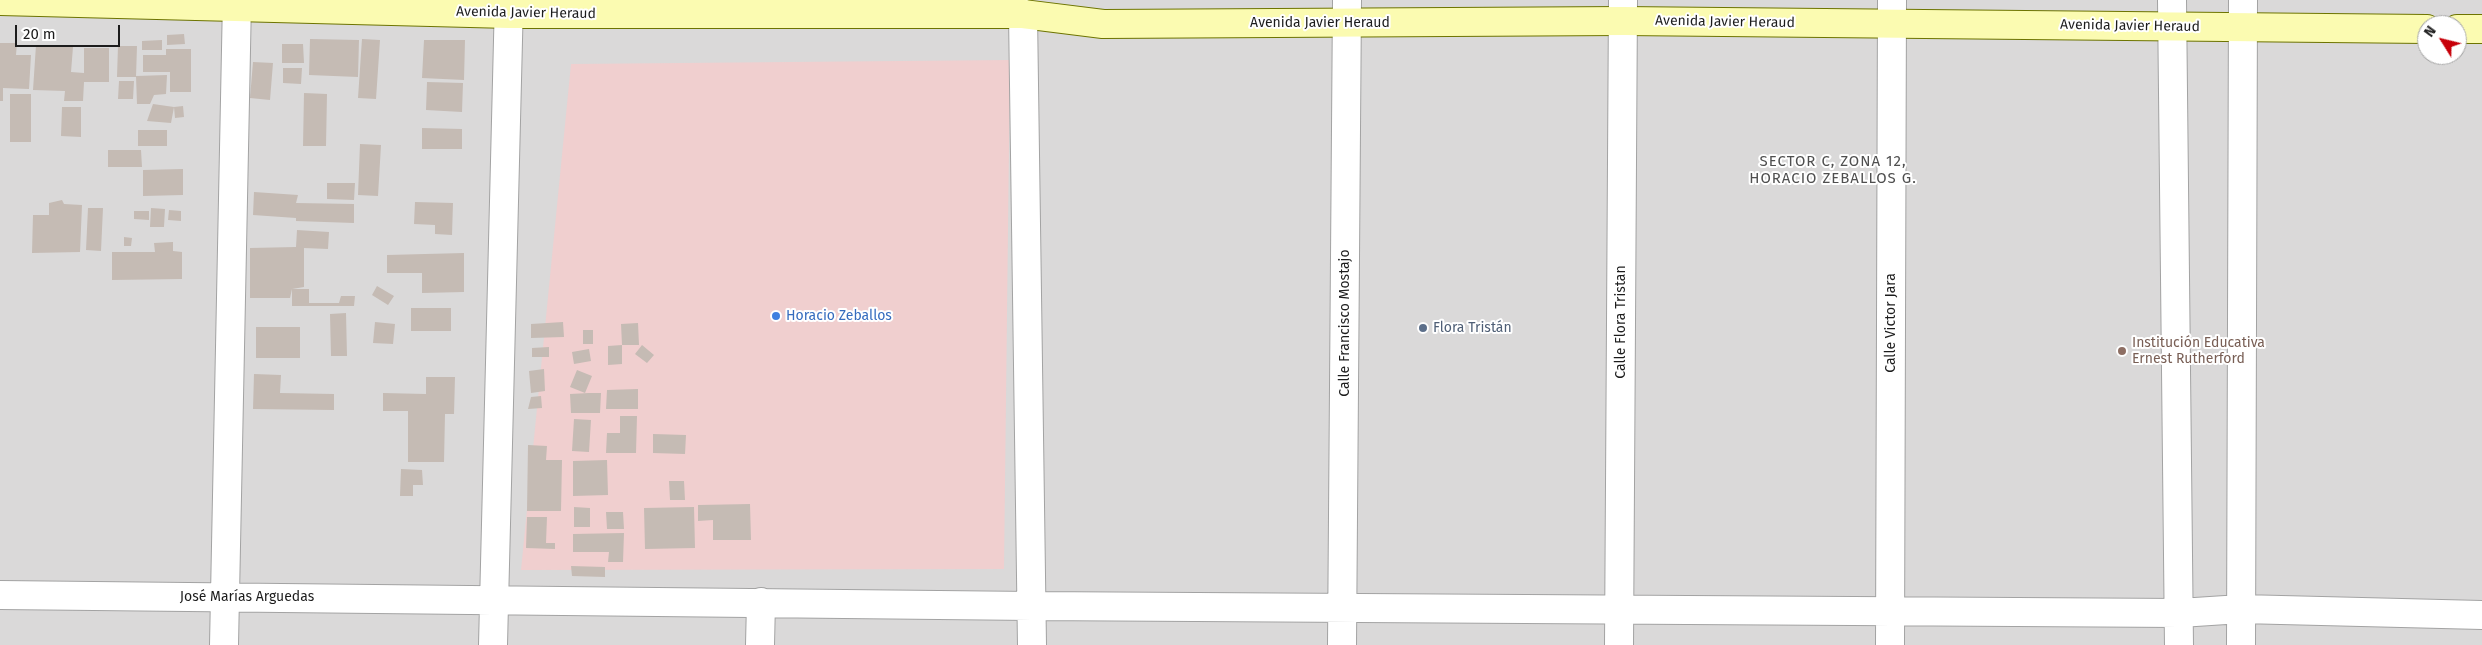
<!DOCTYPE html>
<meta charset="utf-8">
<style>
body{margin:0}
#map{position:relative;width:2482px;height:645px;overflow:hidden;background:#eee9e1;font-family:"Fira Sans",sans-serif}
canvas{display:block}
.north{position:absolute;left:2417px;top:15px;width:50px;height:50px;box-sizing:border-box;background:#fff;border:1px solid #a4a4a4;border-radius:50%;rotate:306deg;font-size:14px;font-weight:700;line-height:20px;text-align:center;color:#1c1c1c}
.north::after{content:'';display:block;margin:auto;width:18px;height:22px;background:#c70009;clip-path:polygon(50% 0,100% 100%,50% 72%,0 100%)}
.scale{position:absolute;left:15px;top:25px;width:105px;height:22px;box-sizing:border-box;border:2px solid #1c1c1c;border-top:0;padding-left:6px;font-size:15px;line-height:18px;white-space:nowrap;color:#1c1c1c;-webkit-text-stroke:4px #fff;paint-order:stroke}
</style>
<div id="map">
<canvas width="2482" height="645"></canvas>
<div class="north">N</div>
<div class="scale">20 m</div>
</div>
<script>
const c = document.querySelector('canvas').getContext('2d');
c.lineJoin = 'round';
function fillPath(path, color) {
  c.fillStyle = color;
  c.fill(path, 'evenodd');
}
function shape(rows) {
  const path = new Path2D();
  for (const r of rows) {
    path.moveTo(r[0], r[1]);
    for (let i = 2; i < r.length; i += 2) path.lineTo(r[i], r[i + 1]);
  }
  return path;
}
function strokePath(path, color, width, dash) {
  c.strokeStyle = color;
  c.lineWidth = width;
  c.lineCap = dash ? 'butt' : 'round';
  c.setLineDash(dash || []);
  c.stroke(path);
}
function drawText(font, color, halo, rows, align = 'center') {
  c.font = font + ' "Fira Sans",sans-serif';
  c.lineWidth = 4;
  c.setLineDash([]);
  c.textBaseline = 'middle';
  c.strokeStyle = halo;
  c.fillStyle = color;
  for (const [text, x, y, turn = 0] of rows) {
    c.save();
    c.translate(x, y);
    c.rotate((+turn || 0) * Math.PI / 180);
    c.textAlign = isNaN(turn) ? turn : align;
    if (halo) c.strokeText(text, 0, 0);
    c.fillText(text, 0, 0);
    c.restore();
  }
}
fillPath(shape([
 [0,0,2482,0,2482,645,0,645],
 [2427,25,2457,25,2457,55,2427,55]
]), '#dad9d9');
fillPath(shape([
 [1010,60,1004,569,521,570,571,64]
]), '#f0cfcf');
fillPath(shape([
 [184,34,185,44,167,45,167,35],
 [310,39,359,40,358,77,309,75],
 [362,39,380,40,376,99,358,98],
 [162,40,162,50,142,50,142,41],
 [424,40,465,40,464,80,422,78],
 [0,43,17,43,16,55,31,55,29,89,3,88,3,101,0,101],
 [282,44,303,44,304,63,282,63],
 [36,45,73,47,71,72,84,73,84,48,109,48,109,82,84,82,83,101,64,101,65,91,33,90],
 [118,46,137,46,136,77,117,77],
 [166,49,191,49,191,92,170,92,170,72,143,72,143,55,166,55],
 [253,62,273,63,270,100,250,98],
 [283,68,302,68,301,84,283,83],
 [167,75,166,94,154,95,150,104,137,104,136,76],
 [119,81,134,81,133,99,118,99],
 [427,82,463,83,462,112,426,110],
 [304,93,327,94,326,146,303,146],
 [10,94,31,94,31,142,10,142],
 [153,104,174,107,171,123,147,121],
 [183,106,184,117,175,118,174,107],
 [62,107,81,107,81,137,61,136],
 [422,128,462,129,462,149,422,149],
 [138,130,167,130,167,146,138,146],
 [360,144,381,145,378,196,358,195],
 [108,150,141,150,142,167,108,167],
 [183,169,183,195,143,196,143,170],
 [327,183,355,183,354,200,327,199],
 [254,192,298,195,296,203,354,204,354,223,296,221,296,218,253,215],
 [62,200,64,204,82,205,80,252,32,253,33,215,49,215,49,203],
 [415,202,453,203,452,235,435,234,435,225,414,224],
 [88,208,103,208,101,251,86,250],
 [151,208,165,209,164,227,150,227],
 [169,210,181,211,181,221,168,220],
 [134,211,149,211,149,220,134,219],
 [297,230,329,232,328,249,304,248,304,287,292,289,309,289,309,303,339,303,341,296,355,296,354,306,292,306,292,289,290,298,250,298,250,248,296,247],
 [124,237,132,238,131,246,124,246],
 [173,242,173,251,182,252,182,279,112,280,112,252,155,252,154,243],
 [464,253,464,292,422,293,422,273,387,273,387,255],
 [377,286,394,296,388,305,372,295],
 [411,308,451,308,451,331,411,331],
 [346,313,347,356,331,356,330,314],
 [375,322,395,324,393,344,373,343],
 [563,322,564,337,531,338,531,324],
 [638,323,639,345,622,345,621,324],
 [256,327,300,327,300,358,256,358],
 [583,330,593,330,593,344,583,344],
 [622,345,622,364,608,365,608,346],
 [642,345,654,355,647,363,635,354],
 [549,347,549,357,532,357,532,348],
 [589,349,591,361,574,364,572,352],
 [544,369,545,391,531,393,529,371],
 [577,370,592,376,585,393,570,387],
 [254,374,281,375,280,393,334,394,334,410,253,409],
 [426,377,455,377,454,414,445,414,444,462,408,462,408,411,383,411,383,393,426,394],
 [638,389,638,409,606,409,607,390],
 [589,393,601,393,600,413,571,413,570,394],
 [541,396,542,408,528,409,531,397],
 [620,416,637,416,636,453,606,453,607,433,620,433],
 [574,419,591,420,589,452,572,451],
 [653,434,686,435,685,454,653,453],
 [528,445,547,446,546,460,562,460,561,511,527,511],
 [607,460,608,495,573,496,573,461],
 [401,469,422,470,423,485,413,485,413,496,400,496],
 [669,481,684,481,685,500,670,500],
 [750,504,751,540,713,540,713,520,698,521,698,505],
 [574,507,590,508,590,527,574,527],
 [694,507,695,548,645,549,644,508],
 [606,512,623,512,624,529,607,529],
 [527,517,547,517,546,543,555,543,555,549,526,548],
 [624,533,623,562,608,562,609,552,573,552,573,534],
 [571,566,605,567,605,577,572,576]
]), '#c5bbb4');
const street = shape([
 [1000,0,1023,14,1032,645],
 [2172,0,2179,645],
 [0,595,1032,606,2180,613,2241,609,2482,615],
 [224,645,237,0],
 [493,645,509,0],
 [760,645,761,602],
 [1342,645,1347,0],
 [1619,645,1623,0],
 [1890,645,1892,0],
 [2241,645,2243,0]
]);
const secondary = shape([
 [0,1,509,14,1023,14,1103,24,1623,21,2427,29],
 [2457,29,2482,29]
]);
strokePath(street, '#a3a3a3', 30);
strokePath(secondary, '#6d7401', 30);
strokePath(street, '#fff', 28);
strokePath(secondary, '#fbfbb1', 28);
for (const [x, y, r, color] of [
 [776,316,5,"#3f7fe0"],
 [1423,328,5,"#5c6f8a"],
 [2122,351,5,"#8d6e63"]
]) {
  const dot = new Path2D();
  dot.arc(x, y, r, 0, 2 * Math.PI);
  c.fillStyle = color;
  c.fill(dot);
  strokePath(dot, '#fff', 2);
}
drawText('14px', '#1c1c1c', '#fff', [
 ["Avenida Javier Heraud",526,13,1],
 ["Avenida Javier Heraud",1725,22,1],
 ["Avenida Javier Heraud",1320,23],
 ["Avenida Javier Heraud",2130,26,1],
 ["Calle Flora Tristan",1621,322,-90],
 ["Calle Francisco Mostajo",1345,323,-90],
 ["Calle Victor Jara",1891,323,-90],
 ["José Marías Arguedas",247,597]
]);
drawText('14px', '#366cbe', '#fff', [
 ["Horacio Zeballos",786,316]
], 'left');
drawText('14px', '#4e5e75', '#fff', [
 ["Flora Tristán",1433,328]
], 'left');
drawText('14px', '#785e54', '#fff', [
 ["Institución Educativa",2132,343],
 ["Ernest Rutherford",2132,359]
], 'left');
c.letterSpacing = '1px';
drawText('15px', '#4f4f4f', '#fff', [
 ["SECTOR C, ZONA 12,",1833,162],
 ["HORACIO ZEBALLOS G.",1833,179]
]);
c.letterSpacing = '0px';
</script>
